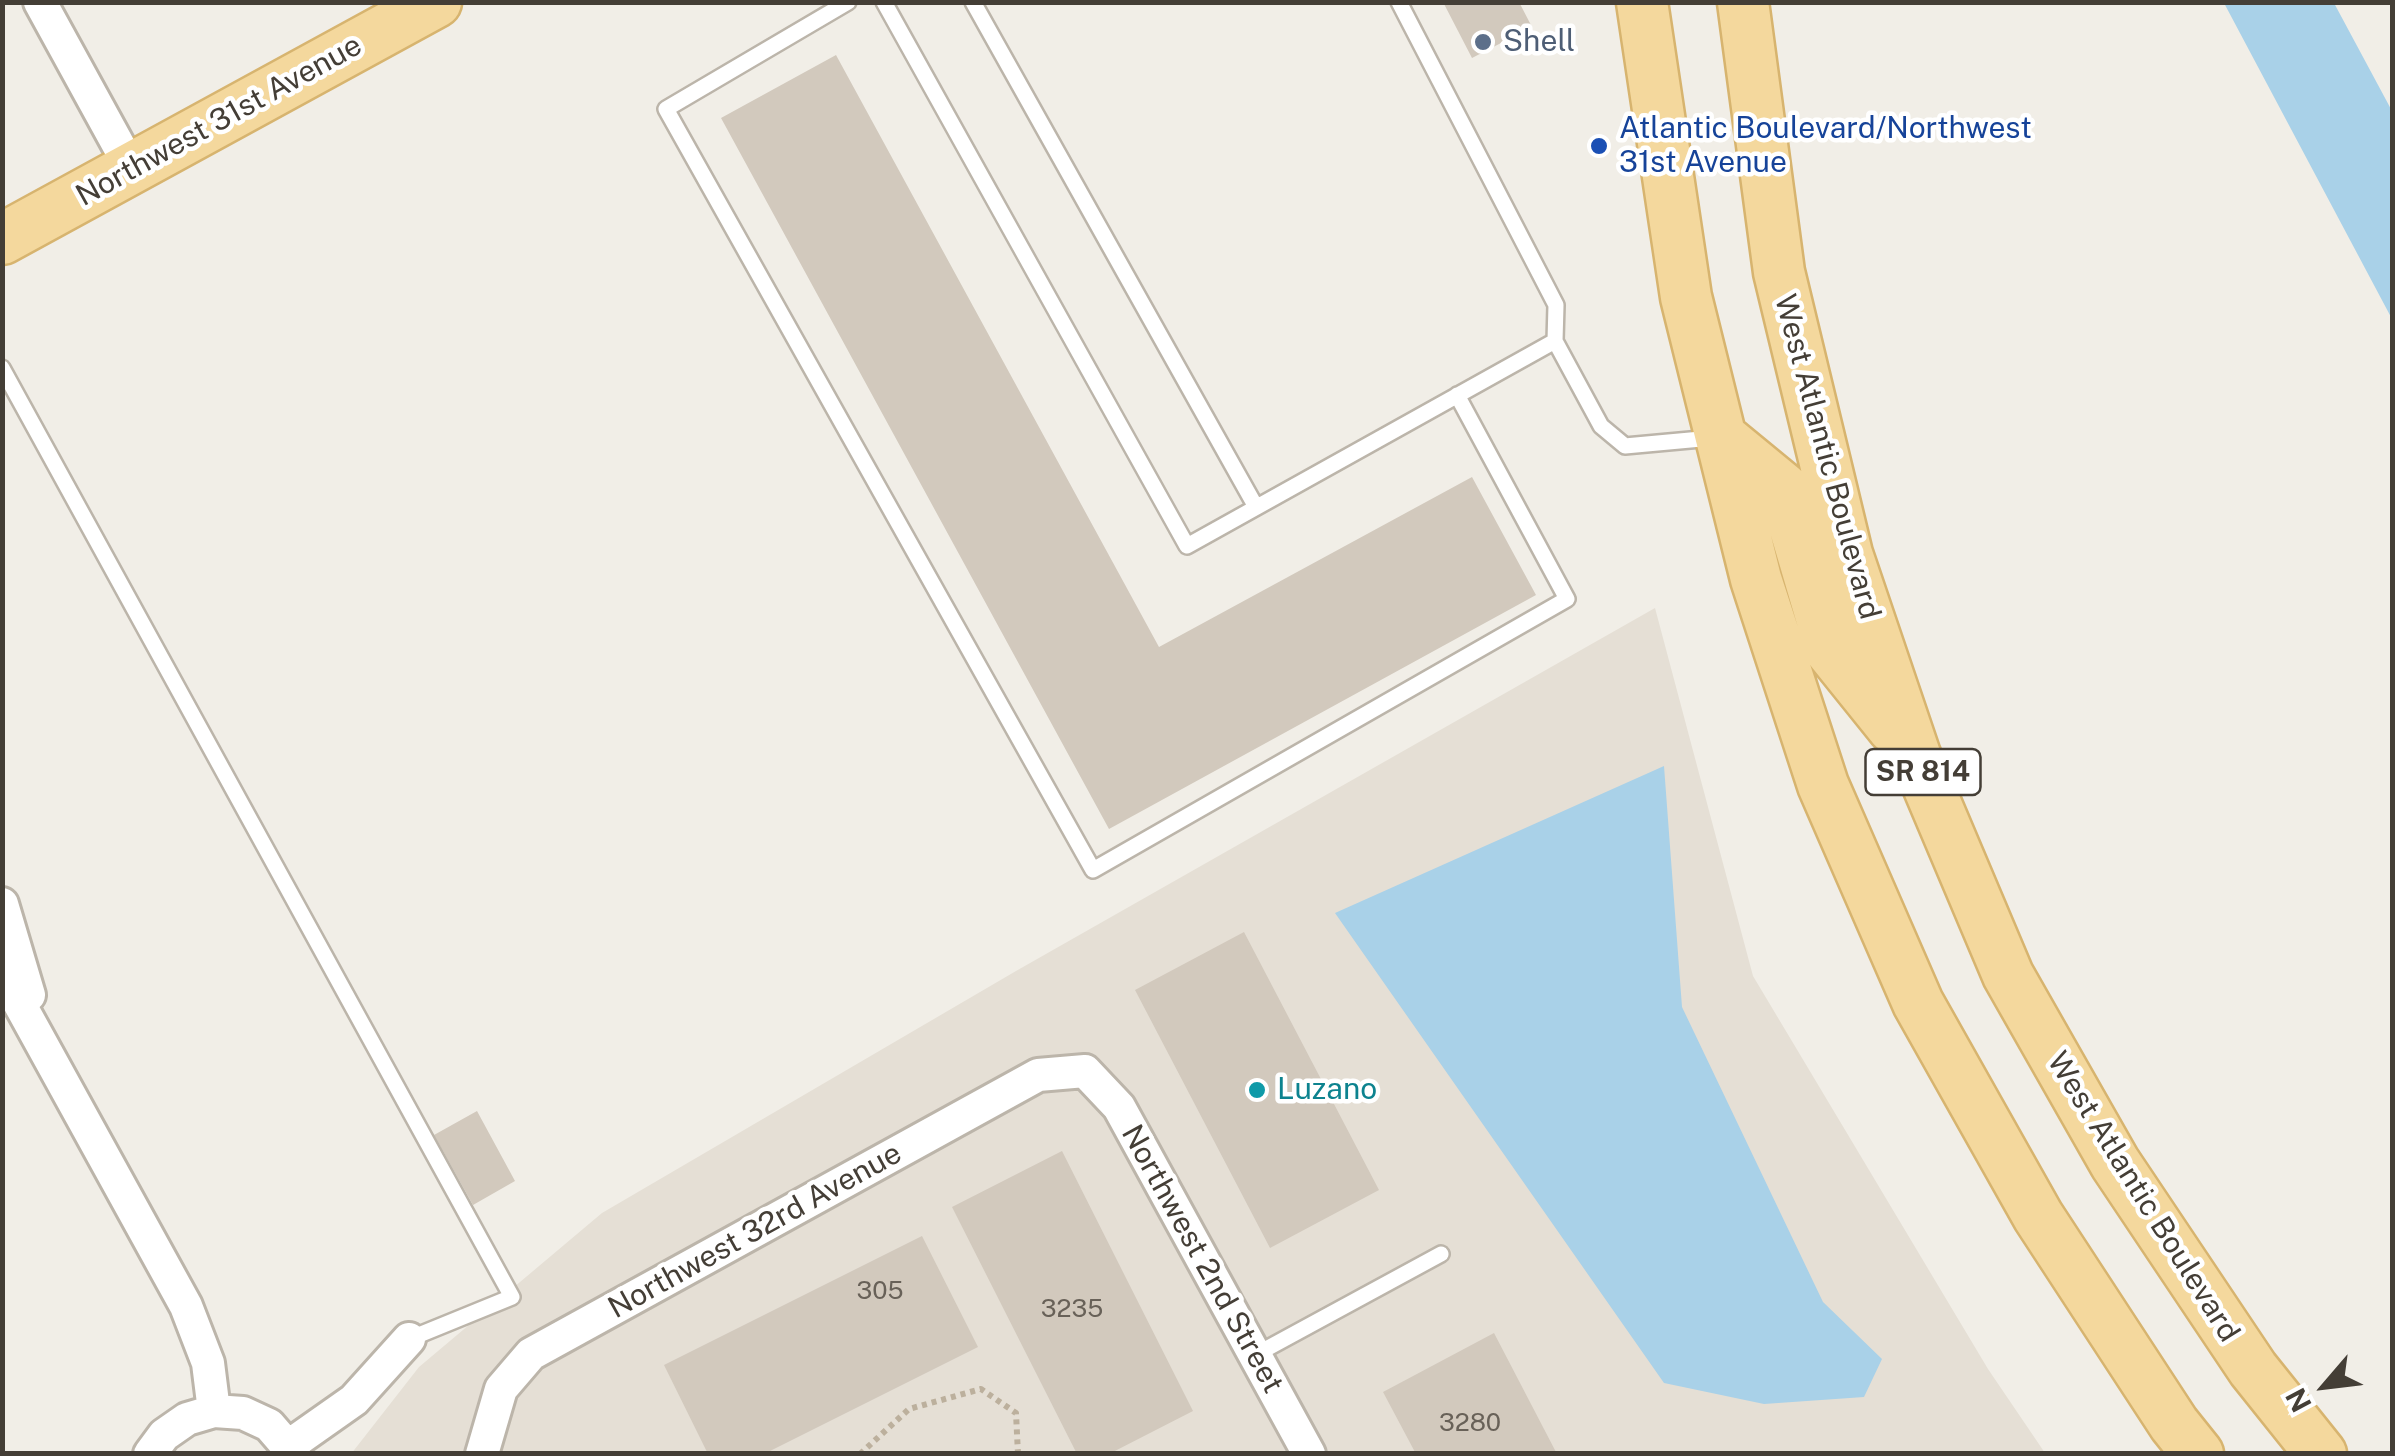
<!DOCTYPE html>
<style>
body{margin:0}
#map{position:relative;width:2395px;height:1456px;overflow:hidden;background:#f1eee7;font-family:"Public Sans",sans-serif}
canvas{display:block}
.frame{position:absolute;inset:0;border:5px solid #443e36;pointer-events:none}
.north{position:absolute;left:2275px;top:1336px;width:100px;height:100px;-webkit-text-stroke:8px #fff;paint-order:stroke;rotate:242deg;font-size:28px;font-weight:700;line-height:40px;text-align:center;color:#443e36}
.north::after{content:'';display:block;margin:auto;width:35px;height:45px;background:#443e36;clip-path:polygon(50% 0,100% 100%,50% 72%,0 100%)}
</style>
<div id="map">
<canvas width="2395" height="1456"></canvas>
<div class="frame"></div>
<div class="north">N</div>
</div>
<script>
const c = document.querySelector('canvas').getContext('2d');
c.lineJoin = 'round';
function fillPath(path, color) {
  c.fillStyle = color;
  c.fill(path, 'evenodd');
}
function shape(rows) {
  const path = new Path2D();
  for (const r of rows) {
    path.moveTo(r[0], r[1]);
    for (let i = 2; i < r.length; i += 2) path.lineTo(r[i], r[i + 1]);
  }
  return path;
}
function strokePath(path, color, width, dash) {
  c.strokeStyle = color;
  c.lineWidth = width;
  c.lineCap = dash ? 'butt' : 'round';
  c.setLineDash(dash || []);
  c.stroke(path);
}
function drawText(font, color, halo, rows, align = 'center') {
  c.font = font + ' "Public Sans",sans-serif';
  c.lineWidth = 9;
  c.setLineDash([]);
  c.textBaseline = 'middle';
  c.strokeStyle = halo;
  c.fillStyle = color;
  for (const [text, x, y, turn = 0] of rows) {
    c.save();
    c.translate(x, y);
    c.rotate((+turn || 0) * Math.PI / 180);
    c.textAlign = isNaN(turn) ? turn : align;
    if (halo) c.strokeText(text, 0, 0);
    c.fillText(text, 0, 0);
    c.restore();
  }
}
fillPath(shape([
 [1655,608,1753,976,1988,1369,2045,1453,351,1454,419,1367,602,1213,1016,971]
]), '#e5dfd5');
fillPath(shape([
 [2224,3,2334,3,2392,111,2392,319],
 [1664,766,1682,1007,1823,1302,1882,1359,1864,1397,1764,1404,1664,1383,1335,913]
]), '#a9d1e8');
fillPath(shape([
 [1443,2,1519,2,1532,27,1472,58],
 [836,55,1159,647,1472,477,1536,595,1109,829,721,118],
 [1244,932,1379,1190,1270,1248,1135,990],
 [477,1111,515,1181,473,1205,434,1135],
 [1062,1151,1193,1411,1109,1454,1077,1454,952,1207],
 [922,1236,978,1347,764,1454,708,1454,664,1365],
 [1494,1333,1557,1454,1416,1454,1383,1392]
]), '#d2c9bd');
const service = shape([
 [848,2,666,109,1093,870,1567,599,1457,395],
 [884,2,1187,546,1555,341,1601,426,1625,446,1712,438],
 [973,2,1256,507],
 [1399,2,1556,305,1555,341],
 [2,368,512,1297,409,1339],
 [1255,1355,1441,1254]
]);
const minor = shape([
 [40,2,131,168],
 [2,904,29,995],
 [2,972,186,1306,208,1363,214,1411],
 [290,1445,354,1400,409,1339],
 [150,1454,164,1435,187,1419,214,1411,243,1413,269,1425,294,1454],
 [482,1454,501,1389,531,1354,1038,1075,1085,1071,1119,1107,1309,1454]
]);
const primary = shape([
 [1642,2,1686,297,1756,579,1823,785,1918,1003,2038,1216,2174,1424,2198,1454],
 [1743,2,1779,272,1847,554,1915,755,2008,975,2115,1163,2253,1369,2321,1454],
 [2,239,436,2],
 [1721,437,1783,488,1831,651,1893,728]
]);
strokePath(service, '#bcb5aa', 20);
strokePath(minor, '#bcb5aa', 38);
strokePath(primary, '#d7b46f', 55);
strokePath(shape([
 [860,1454,909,1409,981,1389,1016,1413,1018,1454]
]), '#bcb09d', 6, [5, 5]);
strokePath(service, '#fff', 15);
strokePath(minor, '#fff', 32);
strokePath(primary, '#f4d89d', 50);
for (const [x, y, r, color] of [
 [1483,42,10,"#5c6f8a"],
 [1599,146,10,"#1a4fb4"],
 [1257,1090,10,"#0f9aa8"]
]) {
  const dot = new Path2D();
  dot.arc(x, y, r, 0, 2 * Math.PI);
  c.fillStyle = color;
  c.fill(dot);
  strokePath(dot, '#fff', 4);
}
drawText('25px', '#686158', null, [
 ["305",880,1291],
 ["3235",1072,1309],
 ["3280",1470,1423]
]);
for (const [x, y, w] of [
 [1923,772,115]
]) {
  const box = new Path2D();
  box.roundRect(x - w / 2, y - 23, w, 46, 8);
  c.fillStyle = '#fff';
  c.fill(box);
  strokePath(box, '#443e36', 2.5);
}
drawText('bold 28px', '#443e36', null, [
 ["SR 814",1923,772]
]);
drawText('30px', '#4e5e75', '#fff', [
 ["Shell",1503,42]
], 'left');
drawText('30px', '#443e36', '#fff', [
 ["Northwest 31st Avenue",219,121,-29],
 ["West Atlantic Boulevard",1827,457,75],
 ["West Atlantic Boulevard",2143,1197,58],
 ["Northwest 32rd Avenue",755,1231,-29],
 ["Northwest 2nd Street",1202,1259,61]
]);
drawText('30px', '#164399', '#fff', [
 ["Atlantic Boulevard/Northwest",1619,129],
 ["31st Avenue",1619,163]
], 'left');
drawText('30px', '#0d838f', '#fff', [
 ["Luzano",1277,1090]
], 'left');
</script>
